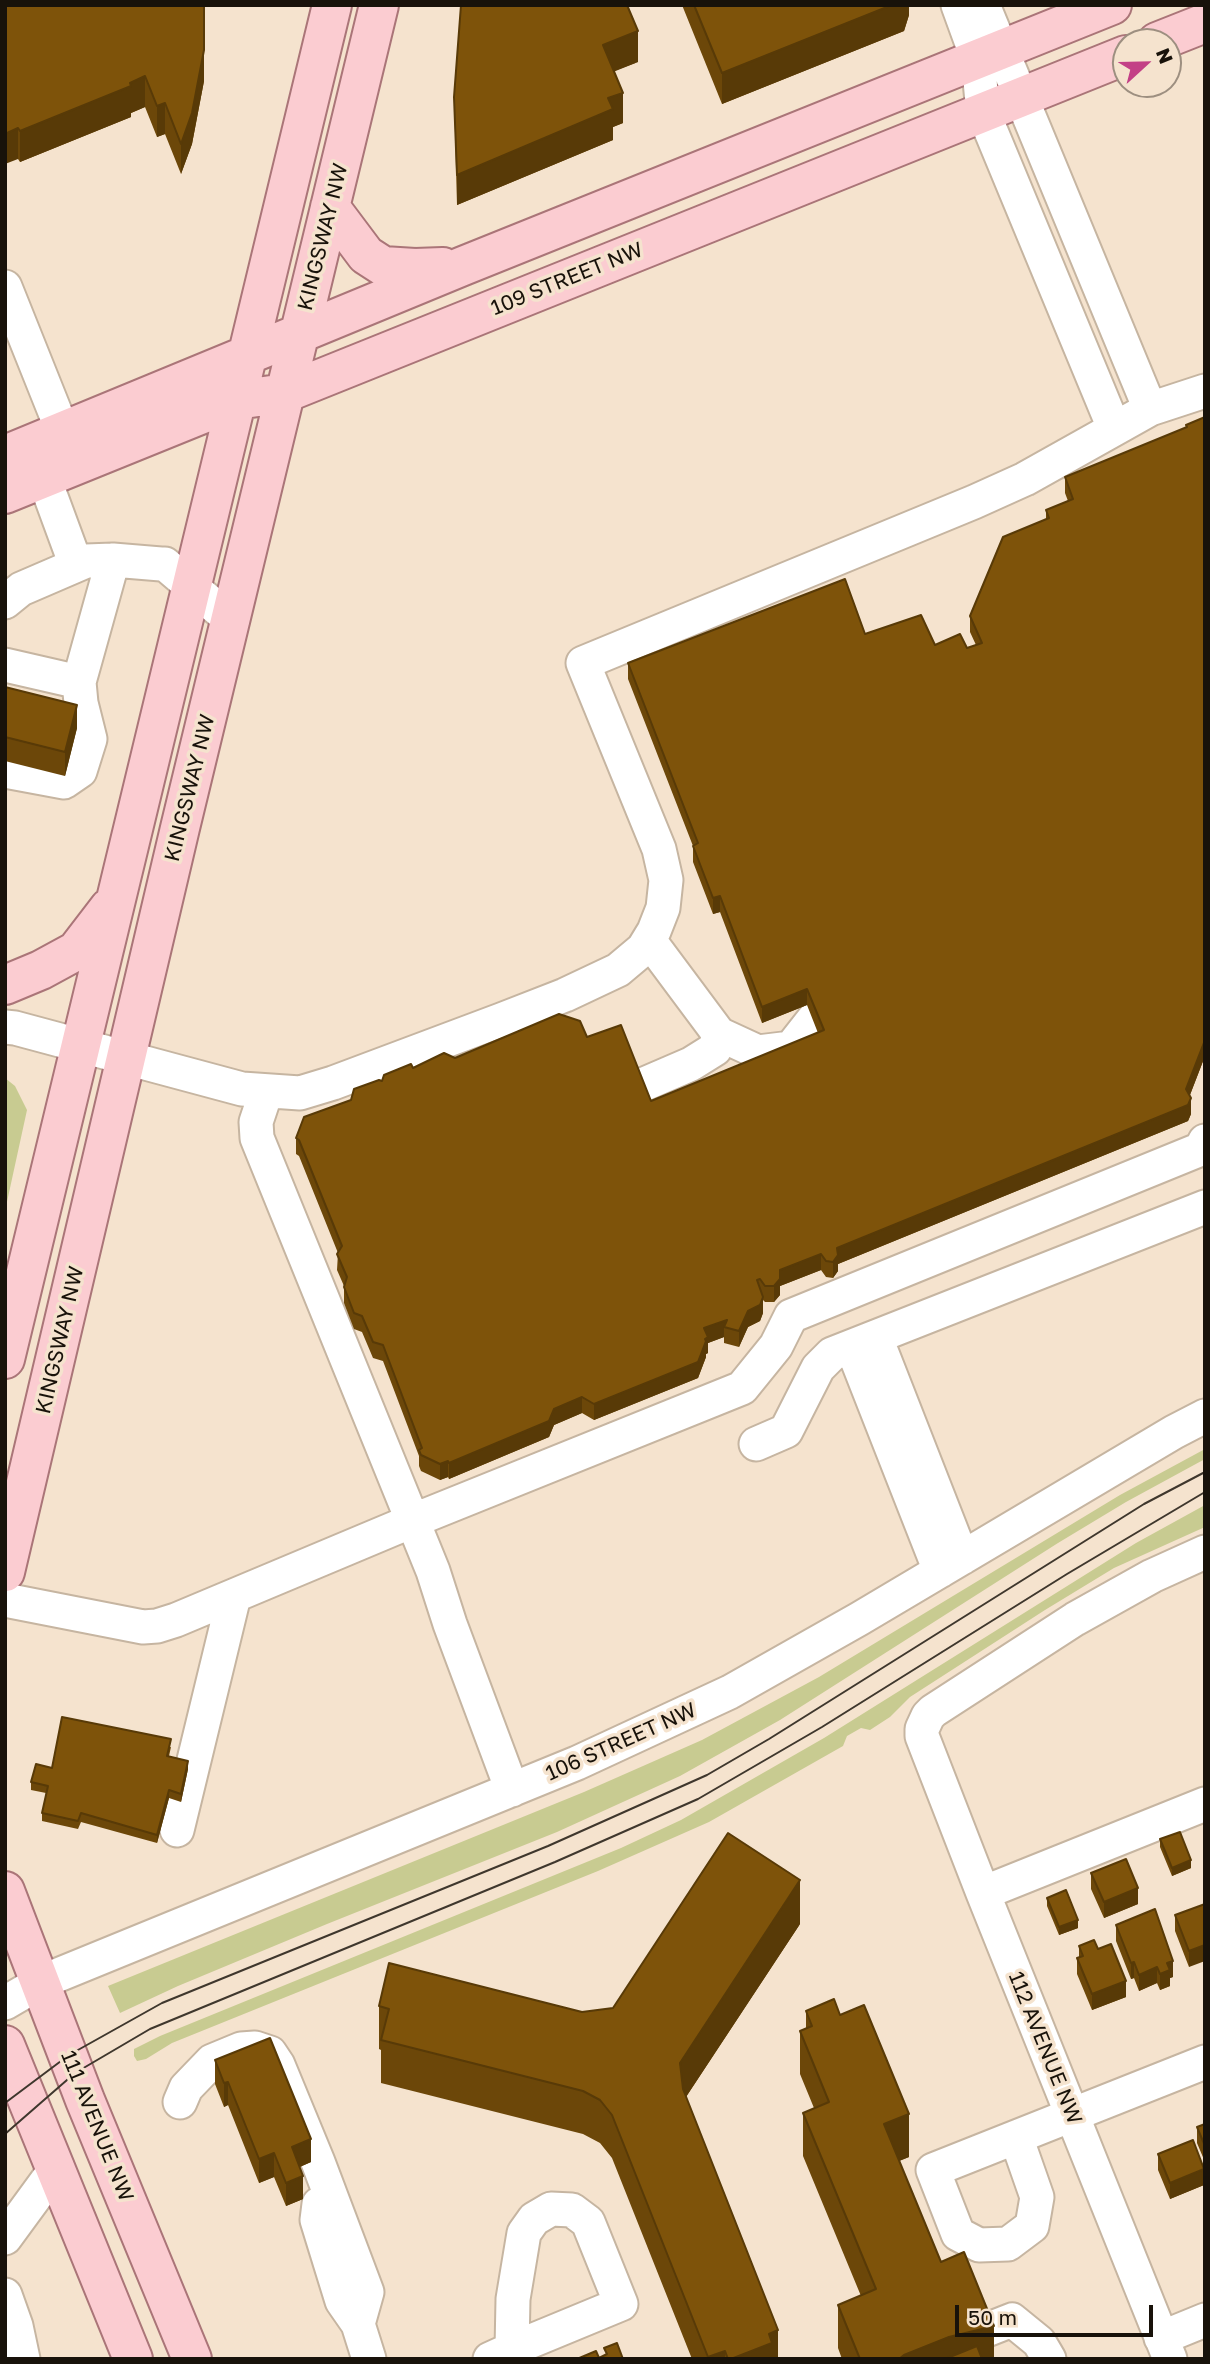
<!DOCTYPE html>
<style>
body{margin:0}
#map{position:relative;width:1210px;height:2364px;overflow:hidden;background:#f5e3ce;font-family:"Golos Text",sans-serif}
canvas{display:block}
.frame{position:absolute;inset:0;border:7px solid #18120a;pointer-events:none}
.north{position:absolute;left:1112px;top:28px;width:70px;height:70px;box-sizing:border-box;background:#f5e3ce;border:2px solid #9d8f80;border-radius:50%;rotate:68deg;font-size:19px;font-weight:700;line-height:28px;text-align:center;color:#18120a}
.north::after{content:'';display:block;margin:auto;width:24px;height:32px;background:#c34086;clip-path:polygon(50% 0,100% 100%,50% 72%,0 100%)}
.scale{position:absolute;left:955px;top:2305px;width:198px;height:32px;box-sizing:border-box;border:4px solid #18120a;border-top:0;padding-left:9px;font-size:21px;line-height:24px;white-space:nowrap;color:#18120a;-webkit-text-stroke:5px #f5e3ce;paint-order:stroke}
</style>
<div id="map">
<canvas width="1210" height="2364"></canvas>
<div class="frame"></div>
<div class="north">N</div>
<div class="scale">50 m</div>
</div>
<script>
const c = document.querySelector('canvas').getContext('2d');
c.lineJoin = 'round';
function fillPath(path, color) {
  c.fillStyle = color;
  c.fill(path, 'evenodd');
}
function shape(rows) {
  const path = new Path2D();
  for (const r of rows) {
    path.moveTo(r[0], r[1]);
    for (let i = 2; i < r.length; i += 2) path.lineTo(r[i], r[i + 1]);
  }
  return path;
}
function strokePath(path, color, width, dash) {
  c.strokeStyle = color;
  c.lineWidth = width;
  c.lineCap = dash ? 'butt' : 'round';
  c.setLineDash(dash || []);
  c.stroke(path);
}
function drawText(font, color, halo, rows, align = 'center') {
  c.font = font + ' "Golos Text",sans-serif';
  c.lineWidth = 7;
  c.setLineDash([]);
  c.textBaseline = 'middle';
  c.strokeStyle = halo;
  c.fillStyle = color;
  for (const [text, x, y, turn = 0] of rows) {
    c.save();
    c.translate(x, y);
    c.rotate((+turn || 0) * Math.PI / 180);
    c.textAlign = isNaN(turn) ? turn : align;
    if (halo) c.strokeText(text, 0, 0);
    c.fillText(text, 0, 0);
    c.restore();
  }
}
fillPath(shape([
 [5,1078,15,1086,27,1110,5,1211],
 [1205,1449,1205,1459,1126,1502,1058,1543,780,1720,680,1776,557,1832,327,1924,178,1986,120,2013,108,1986,584,1792,702,1740,819,1677,1120,1495],
 [1205,1505,1205,1527,1114,1568,1045,1610,910,1697,890,1717,870,1730,861,1728,847,1736,843,1746,709,1822,598,1871,172,2043,146,2059,137,2061,134,2056,134,2049,160,2036,621,1848,681,1820,824,1738,1136,1543]
]), '#c8cb91');
const minor = shape([
 [958,5,978,60,983,112,1114,428],
 [983,5,1150,409],
 [5,287,63,432],
 [44,478,76,565],
 [5,602,21,589,86,561,113,560,161,564,165,564,232,621],
 [5,665,79,682],
 [5,771,64,782,80,771,90,739,81,703,79,682,113,560],
 [649,940,719,1034,758,1052,791,1048,813,1020],
 [5,1027,15,1028,242,1089,300,1093,333,1083,501,1020,565,995,618,970,643,949,654,931,663,908,666,880,659,849,583,663,974,502,1025,479,1150,409,1205,391],
 [640,1086,691,1064,715,1049,719,1034],
 [266,1092,256,1122,257,1138,433,1571,450,1624,512,1790],
 [876,1338,962,1558],
 [852,1347,940,1571],
 [756,1444,786,1431,818,1368,832,1354,1205,1207],
 [5,1600,143,1627,157,1626,176,1620,412,1521,742,1388,776,1346,791,1316,1201,1149,1205,1141],
 [177,1830,234,1596],
 [983,1893,1205,1804],
 [5,2003,41,1982,577,1763,730,1692,859,1619,1174,1432,1205,1416],
 [180,2102,186,2088,212,2061,241,2049,255,2048,270,2053,278,2065,318,2162,367,2292,358,2324],
 [1016,2137,1037,2197,1032,2226,1008,2244,979,2245,958,2234,933,2170,1205,2062],
 [319,2204,317,2220,342,2301,358,2324,369,2359],
 [5,2238,57,2167],
 [5,2295,16,2326,23,2359],
 [979,2333,1012,2320,1039,2342,1049,2359],
 [1161,2338,1205,2320],
 [490,2359,512,2349,621,2304,588,2222,572,2210,551,2209,534,2219,524,2233,513,2299,512,2349],
 [1170,2359,983,1893,922,1736,922,1729,928,1716,933,1711,1075,1619,1152,1576,1205,1552]
]);
const major = shape([
 [1157,42,1205,23],
 [330,207,366,255,383,266,415,268,443,267],
 [5,455,463,266,1112,5],
 [5,494,237,400,285,393,1126,55],
 [5,985,41,970,76,951,109,908],
 [5,1359,332,5],
 [5,1572,180,828,379,5],
 [5,1891,85,2100,192,2359],
 [5,2045,133,2359]
]);
strokePath(minor, '#c6b5a1', 37);
strokePath(major, '#aa7578', 42);
strokePath(minor, '#fff', 33);
strokePath(major, '#fbccd1', 38);
strokePath(shape([
 [5,2103,69,2055,162,2003,548,1846,707,1775,769,1739,1144,1504,1205,1472],
 [5,2134,75,2073,150,2029,555,1862,698,1799,822,1727,1067,1574,1205,1492]
]), '#3f372d', 2);
fillPath(shape([
 [5,5,204,81,192,144,181,174,165,134,157,137,145,107,131,113,131,117,20,162,18,159],
 [682,5,909,5,909,15,904,31,722,104],
 [638,62,614,71,623,123,613,127,613,140,457,205,454,97],
 [1205,417,1205,1056,1190,1095,1191,1114,1188,1121,838,1264,838,1271,833,1278,826,1277,821,1270,780,1286,780,1295,774,1302,765,1302,763,1300,763,1313,760,1321,748,1327,739,1347,724,1343,724,1337,708,1343,708,1353,706,1354,706,1357,698,1378,594,1420,582,1413,554,1425,549,1437,449,1479,448,1477,440,1480,421,1471,419,1466,419,1456,383,1361,373,1358,362,1332,354,1329,344,1303,344,1286,337,1270,338,1253,299,1156,296,1154,296,1138,351,1100,382,1081,413,1068,455,1058,587,1037,651,1101,818,1033,807,1005,762,1023,720,912,713,914,693,862,693,846,628,679,628,663,865,634,935,645,967,648,976,645,970,632,970,616,1046,519,1046,510,1068,501,1065,493,1065,477,1186,428,1186,425],
 [5,687,77,728,65,776,5,761],
 [171,1747,169,1756,188,1769,181,1802,169,1798,157,1843,81,1822,78,1829,42,1821,42,1813,46,1793,31,1790,31,1782,52,1768],
 [1160,1839,1191,1868,1172,1876,1160,1847],
 [1091,1873,1138,1904,1104,1918,1091,1889],
 [1047,1898,1078,1928,1059,1935,1047,1906],
 [1205,1904,1189,1967,1175,1931,1175,1915],
 [800,1924,686,2097,778,2359,692,2359,612,2158,600,2143,583,2134,381,2083,381,2050,379,2049,379,2006,582,2012,613,2008],
 [1116,1925,1173,1977,1170,1978,1170,1986,1160,1990,1157,1983,1139,1991,1134,1978,1131,1979,1116,1941],
 [1079,1946,1098,1949,1126,1997,1092,2010,1077,1974,1077,1958,1079,1957],
 [806,2011,840,2015,909,2157,899,2161,941,2262,994,2359,842,2359,838,2348,838,2305,861,2296,803,2156,803,2113,814,2108,800,2074,800,2031,806,2029],
 [215,2060,311,2162,300,2167,303,2199,286,2206,274,2177,259,2183,228,2105,224,2107,215,2084],
 [1205,2124,1205,2162,1197,2143,1197,2127],
 [1158,2154,1204,2185,1170,2199,1158,2170]
]), '#6c4709');
fillPath(shape([
 [892,5,909,5,909,15,904,31,722,104,722,73],
 [638,31,638,62,603,76,603,45],
 [204,50,204,81,192,144,181,174,181,144],
 [145,76,145,107,131,113,131,117,20,162,20,131],
 [623,93,623,123,613,127,613,140,457,205,457,175,608,98],
 [165,103,165,134,157,137,157,106],
 [18,128,18,159,5,164,5,134],
 [77,705,77,728,65,776,65,752],
 [720,896,720,912,713,914,713,898],
 [807,989,807,1005,762,1023,762,1007],
 [1205,1040,1205,1056,1186,1105,1186,1089],
 [1191,1098,1191,1114,1188,1121,838,1264,838,1271,833,1278,833,1262,837,1248],
 [821,1254,821,1270,780,1286,780,1295,774,1302,774,1286,780,1270],
 [763,1297,763,1313,760,1321,748,1327,739,1347,739,1331,748,1311],
 [727,1320,724,1327,724,1337,708,1343,708,1353,706,1354,706,1357,698,1378,594,1420,594,1404,704,1328],
 [582,1397,582,1413,554,1425,549,1437,449,1479,449,1463,554,1409],
 [448,1461,448,1477,440,1480,440,1464],
 [188,1761,188,1769,181,1802,181,1794],
 [169,1790,169,1798,157,1843,157,1835],
 [1191,1860,1191,1868,1172,1876,1172,1868],
 [800,1880,800,1924,680,2106,680,2063],
 [1138,1888,1138,1904,1104,1918,1104,1902],
 [1078,1920,1078,1928,1059,1935,1059,1927],
 [1205,1945,1205,1961,1189,1967,1189,1951],
 [1173,1961,1173,1977,1170,1978,1170,1986,1160,1990,1160,1974,1167,1963],
 [1134,1962,1134,1978,1131,1979,1131,1963],
 [1157,1967,1157,1983,1139,1991,1139,1975],
 [1126,1981,1126,1997,1092,2010,1092,1994],
 [228,2082,228,2105,224,2107,224,2083],
 [909,2114,909,2157,884,2167,884,2124],
 [311,2139,311,2162,292,2170,292,2147],
 [274,2153,274,2177,259,2183,259,2159],
 [1204,2169,1204,2185,1170,2199,1170,2183],
 [303,2176,303,2199,286,2206,286,2183],
 [994,2326,994,2359,899,2359,904,2355,949,2337],
 [778,2330,778,2359,731,2359,769,2334],
 [725,2351,725,2359,708,2359,708,2357]
]), '#583a07');
const building = shape([
 [5,5,204,5,204,50,192,113,181,144,165,103,157,106,145,76,130,83,131,86,20,131,18,128,5,134,5,5],
 [461,5,627,5,638,31,603,45,623,93,608,98,613,109,457,175,454,97,461,5],
 [694,5,892,5,722,73,694,5],
 [1205,417,1205,1040,1186,1089,1191,1098,1188,1105,837,1248,838,1255,833,1262,826,1261,821,1254,780,1270,780,1279,774,1286,765,1286,760,1279,757,1280,763,1297,760,1305,748,1311,739,1331,724,1327,727,1320,704,1328,708,1337,705,1339,706,1341,698,1362,594,1404,582,1397,554,1409,549,1421,449,1463,448,1461,440,1464,421,1455,419,1450,422,1448,383,1345,373,1342,362,1316,354,1313,344,1287,347,1277,337,1254,342,1246,299,1140,296,1138,304,1117,351,1100,354,1089,379,1080,382,1081,384,1075,411,1064,413,1068,444,1053,455,1058,559,1014,580,1021,587,1037,621,1025,651,1101,824,1030,807,989,762,1007,720,896,713,898,693,846,698,843,628,663,845,579,865,634,921,615,935,645,960,634,967,648,982,643,970,616,1003,537,1049,518,1046,510,1073,499,1065,477,1187,427,1186,425,1205,417],
 [5,687,77,705,65,752,5,737,5,687],
 [62,1717,171,1739,167,1756,188,1761,181,1794,169,1790,157,1835,81,1813,78,1821,42,1813,48,1786,31,1782,36,1764,52,1768,62,1717],
 [1180,1832,1191,1860,1172,1868,1160,1839,1180,1832],
 [728,1833,800,1880,680,2063,683,2089,778,2330,769,2334,772,2343,731,2359,728,2359,725,2351,708,2357,612,2115,600,2100,583,2091,381,2040,389,2009,379,2006,389,1963,582,2012,613,2008,728,1833],
 [1126,1859,1138,1888,1104,1902,1091,1873,1126,1859],
 [1066,1890,1078,1920,1059,1927,1047,1898,1066,1890],
 [1205,1904,1205,1945,1189,1951,1175,1915,1205,1904],
 [1155,1909,1173,1961,1167,1963,1170,1970,1160,1974,1157,1967,1139,1975,1134,1962,1131,1963,1116,1925,1155,1909],
 [1094,1940,1098,1949,1111,1944,1126,1981,1092,1994,1077,1958,1083,1956,1079,1946,1094,1940],
 [834,1999,840,2015,864,2005,909,2114,884,2124,941,2262,964,2252,994,2326,949,2337,904,2355,899,2359,860,2359,838,2305,876,2289,803,2113,829,2102,800,2031,812,2026,806,2011,834,1999],
 [270,2038,311,2139,292,2147,303,2176,286,2183,274,2153,259,2159,228,2082,224,2083,215,2060,270,2038],
 [1205,2124,1205,2146,1197,2127,1205,2124],
 [1193,2140,1204,2169,1170,2183,1158,2154,1193,2140],
 [617,2343,623,2359,577,2359,596,2351,599,2358,607,2354,604,2348,617,2343],
 [977,2346,982,2359,945,2359,977,2346]
]);
fillPath(building, '#7e530a');
strokePath(building, '#583a07', 2);
drawText('21px', '#18120a', '#f5e3ce', [
 ["KINGSWAY NW",323,237,-76],
 ["109 STREET NW",567,279,-22],
 ["KINGSWAY NW",190,788,-76],
 ["KINGSWAY NW",60,1340,-77],
 ["106 STREET NW",621,1742,-24],
 ["112 AVENUE NW",1045,2048,68],
 ["111 AVENUE NW",97,2126,68]
]);
</script>
